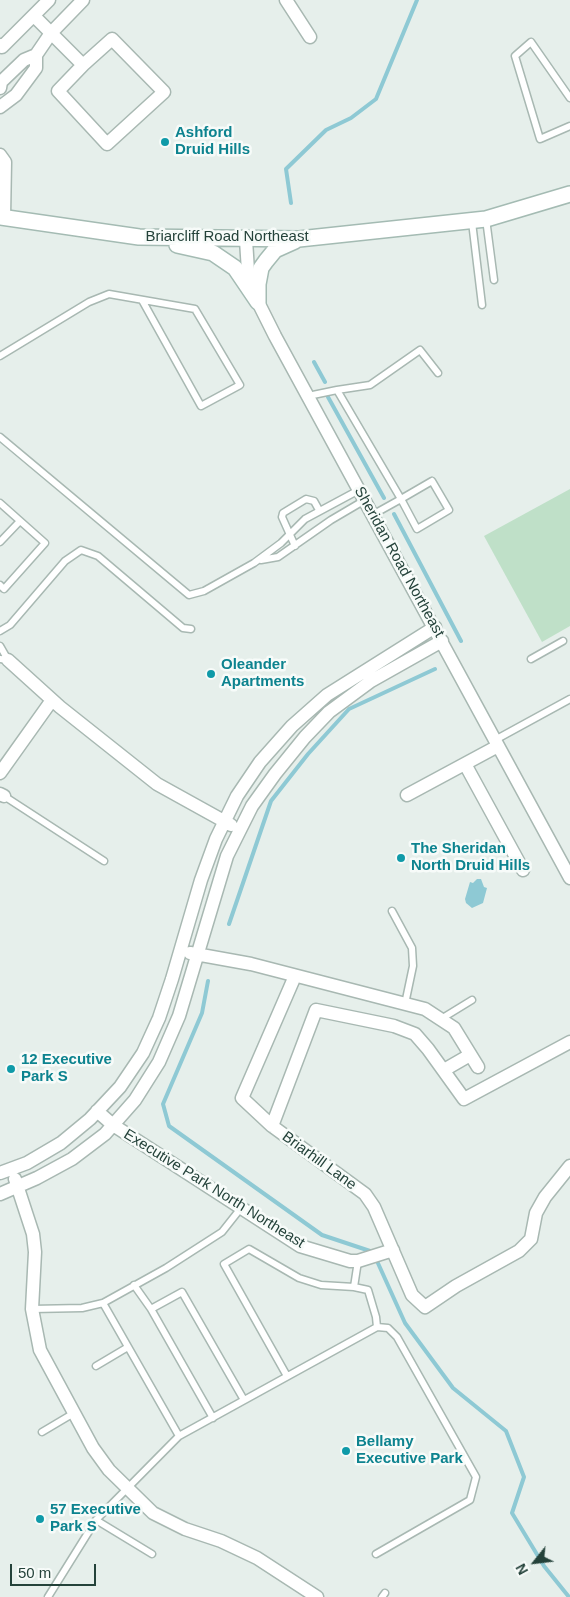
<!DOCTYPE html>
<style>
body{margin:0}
#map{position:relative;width:570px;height:1597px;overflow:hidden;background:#e6efeb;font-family:Helvetica,sans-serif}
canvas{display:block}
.north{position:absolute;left:510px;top:1537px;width:50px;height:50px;-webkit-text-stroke:4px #f7fbf9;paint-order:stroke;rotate:241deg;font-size:14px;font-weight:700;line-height:20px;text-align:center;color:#24423a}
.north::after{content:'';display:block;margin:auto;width:18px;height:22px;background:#24423a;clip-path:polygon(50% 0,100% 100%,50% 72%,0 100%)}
.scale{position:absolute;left:10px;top:1564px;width:86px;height:22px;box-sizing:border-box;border:2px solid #24423a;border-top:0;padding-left:6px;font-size:15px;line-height:18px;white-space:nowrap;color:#24423a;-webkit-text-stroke:4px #f7fbf9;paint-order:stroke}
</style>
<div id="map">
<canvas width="570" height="1597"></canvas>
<div class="north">N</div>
<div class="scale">50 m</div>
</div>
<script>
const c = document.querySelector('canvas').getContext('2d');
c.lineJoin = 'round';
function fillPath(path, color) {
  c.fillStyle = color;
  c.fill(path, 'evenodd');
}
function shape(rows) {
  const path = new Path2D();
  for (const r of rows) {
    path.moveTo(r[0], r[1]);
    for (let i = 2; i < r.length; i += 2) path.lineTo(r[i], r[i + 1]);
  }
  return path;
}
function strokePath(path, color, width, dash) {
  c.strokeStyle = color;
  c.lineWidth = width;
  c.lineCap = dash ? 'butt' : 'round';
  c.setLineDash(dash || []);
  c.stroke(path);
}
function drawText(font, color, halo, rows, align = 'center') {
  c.font = font + ' Helvetica,sans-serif';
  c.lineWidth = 5;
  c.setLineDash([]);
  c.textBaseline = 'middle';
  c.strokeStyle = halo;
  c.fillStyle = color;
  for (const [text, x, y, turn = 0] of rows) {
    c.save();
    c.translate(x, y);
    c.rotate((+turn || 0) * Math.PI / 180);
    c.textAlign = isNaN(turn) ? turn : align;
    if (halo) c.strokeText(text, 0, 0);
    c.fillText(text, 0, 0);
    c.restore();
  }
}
fillPath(shape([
 [570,489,570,626,542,642,484,536]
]), '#bfe0c8');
fillPath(shape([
 [477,879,481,879,484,887,487,888,483,903,472,908,466,903,465,899,470,882,473,883]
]), '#8ec9d4');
strokePath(shape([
 [291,203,286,169,326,130,351,118,376,99,417,0],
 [314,362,325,382],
 [328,397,384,498],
 [394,514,461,641],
 [229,924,271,801,308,754,349,709,435,669],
 [208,981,202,1013,163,1104,169,1126,322,1235,370,1251],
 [377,1261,405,1323,453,1388,506,1431,524,1477,512,1513,544,1566,569,1597]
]), '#8ec9d4', 4);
const service = shape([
 [570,98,531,42,515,56,540,139,570,126],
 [486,219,494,280],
 [472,222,482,305],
 [0,356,89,302,109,294,195,309,240,385,201,406,142,300],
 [337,390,370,385,420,350,438,373],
 [308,396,337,390,401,499,374,514],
 [0,437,189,595,204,591,254,563,281,543,305,519,359,490],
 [432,481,449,510,417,529,401,499,432,481],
 [0,503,45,543,4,589,0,585],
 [0,542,20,521],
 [295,546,282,517,283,513,306,499,314,501,319,510],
 [261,560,278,557,331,520,365,500],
 [0,631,10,625,65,561,81,550,98,556,183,628,191,629],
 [0,646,8,660,0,659],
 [531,659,563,641],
 [495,740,570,699],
 [4,796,104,861],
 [392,911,412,948,413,966,405,1004],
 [441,1019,472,1000],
 [134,1285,151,1309,213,1418],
 [103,1303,179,1436],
 [32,1309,82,1308,103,1303,166,1268,222,1232,241,1208],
 [151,1309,182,1292,244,1400],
 [96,1366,128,1347],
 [287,1376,224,1264,249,1249,299,1278,321,1285,354,1287],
 [42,1432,74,1413],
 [96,1520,152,1554],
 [376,1554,470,1500,476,1477,397,1337,388,1328,377,1327],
 [48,1597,96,1520,179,1436,377,1327,376,1317,368,1290,354,1287,358,1261],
 [382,1597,385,1593]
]);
const minor = shape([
 [286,0,310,37],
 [34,16,83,65],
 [112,39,164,92,107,144,58,91,83,65,112,39],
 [0,45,2,47,49,0],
 [0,88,1,82,24,60,36,55,51,33,83,0],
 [0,107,16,95,36,68,36,55],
 [0,155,5,162,4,217],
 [246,240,248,271,258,302,275,336,570,878],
 [8,660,60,707,157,784,231,825],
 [465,764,523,870],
 [0,773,52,700],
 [0,794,4,796],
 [407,795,498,746],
 [190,953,251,964,425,1009,454,1028,478,1067],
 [570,1042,464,1099,428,1049,415,1034,394,1026,316,1010,272,1126,365,1194,374,1207,412,1295,425,1307,456,1286,519,1251,531,1239,536,1213,545,1197,570,1166],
 [444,1070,470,1055],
 [97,1111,113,1125,300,1246,350,1261,358,1261,393,1250],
 [272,1126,242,1098,295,976],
 [0,1173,27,1163,61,1143,90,1119,120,1087,143,1053,159,1018,172,979,201,880,216,839,237,796,260,762,292,726,327,695,435,627],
 [15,1179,33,1234,35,1252,32,1309,40,1350,93,1448,109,1470,153,1513,185,1529,221,1541,257,1558,317,1597],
 [0,1194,37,1178,72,1159,105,1134,135,1100,159,1062,179,1016,227,856,252,806,275,774,305,737,329,712,371,681,442,641]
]);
const secondary = shape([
 [0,217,139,237,299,239,486,219,570,194],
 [177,245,213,253,235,268,258,302],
 [258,302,258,284,261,268,266,261,275,250,295,241]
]);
strokePath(service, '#a8b8b2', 9);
strokePath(minor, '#a8b8b2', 15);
strokePath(secondary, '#a4bbb3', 18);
strokePath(service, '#fff', 6);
strokePath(minor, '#fff', 12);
strokePath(secondary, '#fff', 15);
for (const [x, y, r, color] of [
 [165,142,5,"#0f9aa8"],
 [211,674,5,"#0f9aa8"],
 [401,858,5,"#0f9aa8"],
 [11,1069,5,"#0f9aa8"],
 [346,1451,5,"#0f9aa8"],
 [40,1519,5,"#0f9aa8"]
]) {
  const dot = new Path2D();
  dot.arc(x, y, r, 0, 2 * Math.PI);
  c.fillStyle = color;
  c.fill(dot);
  strokePath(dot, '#f7fbf9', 2);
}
drawText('bold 15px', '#0d838f', '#f7fbf9', [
 ["Ashford",175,133],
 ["Druid Hills",175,150],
 ["Oleander",221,665],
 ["Apartments",221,682],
 ["The Sheridan",411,849],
 ["North Druid Hills",411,866],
 ["12 Executive",21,1060],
 ["Park S",21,1077],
 ["Bellamy",356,1442],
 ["Executive Park",356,1459],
 ["57 Executive",50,1510],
 ["Park S",50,1527]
], 'left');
drawText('15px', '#24423a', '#f7fbf9', [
 ["Briarcliff Road Northeast",227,237],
 ["Sheridan Road Northeast",399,562,61],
 ["Briarhill Lane",319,1161,36],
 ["Executive Park North Northeast",214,1189,32]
]);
</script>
